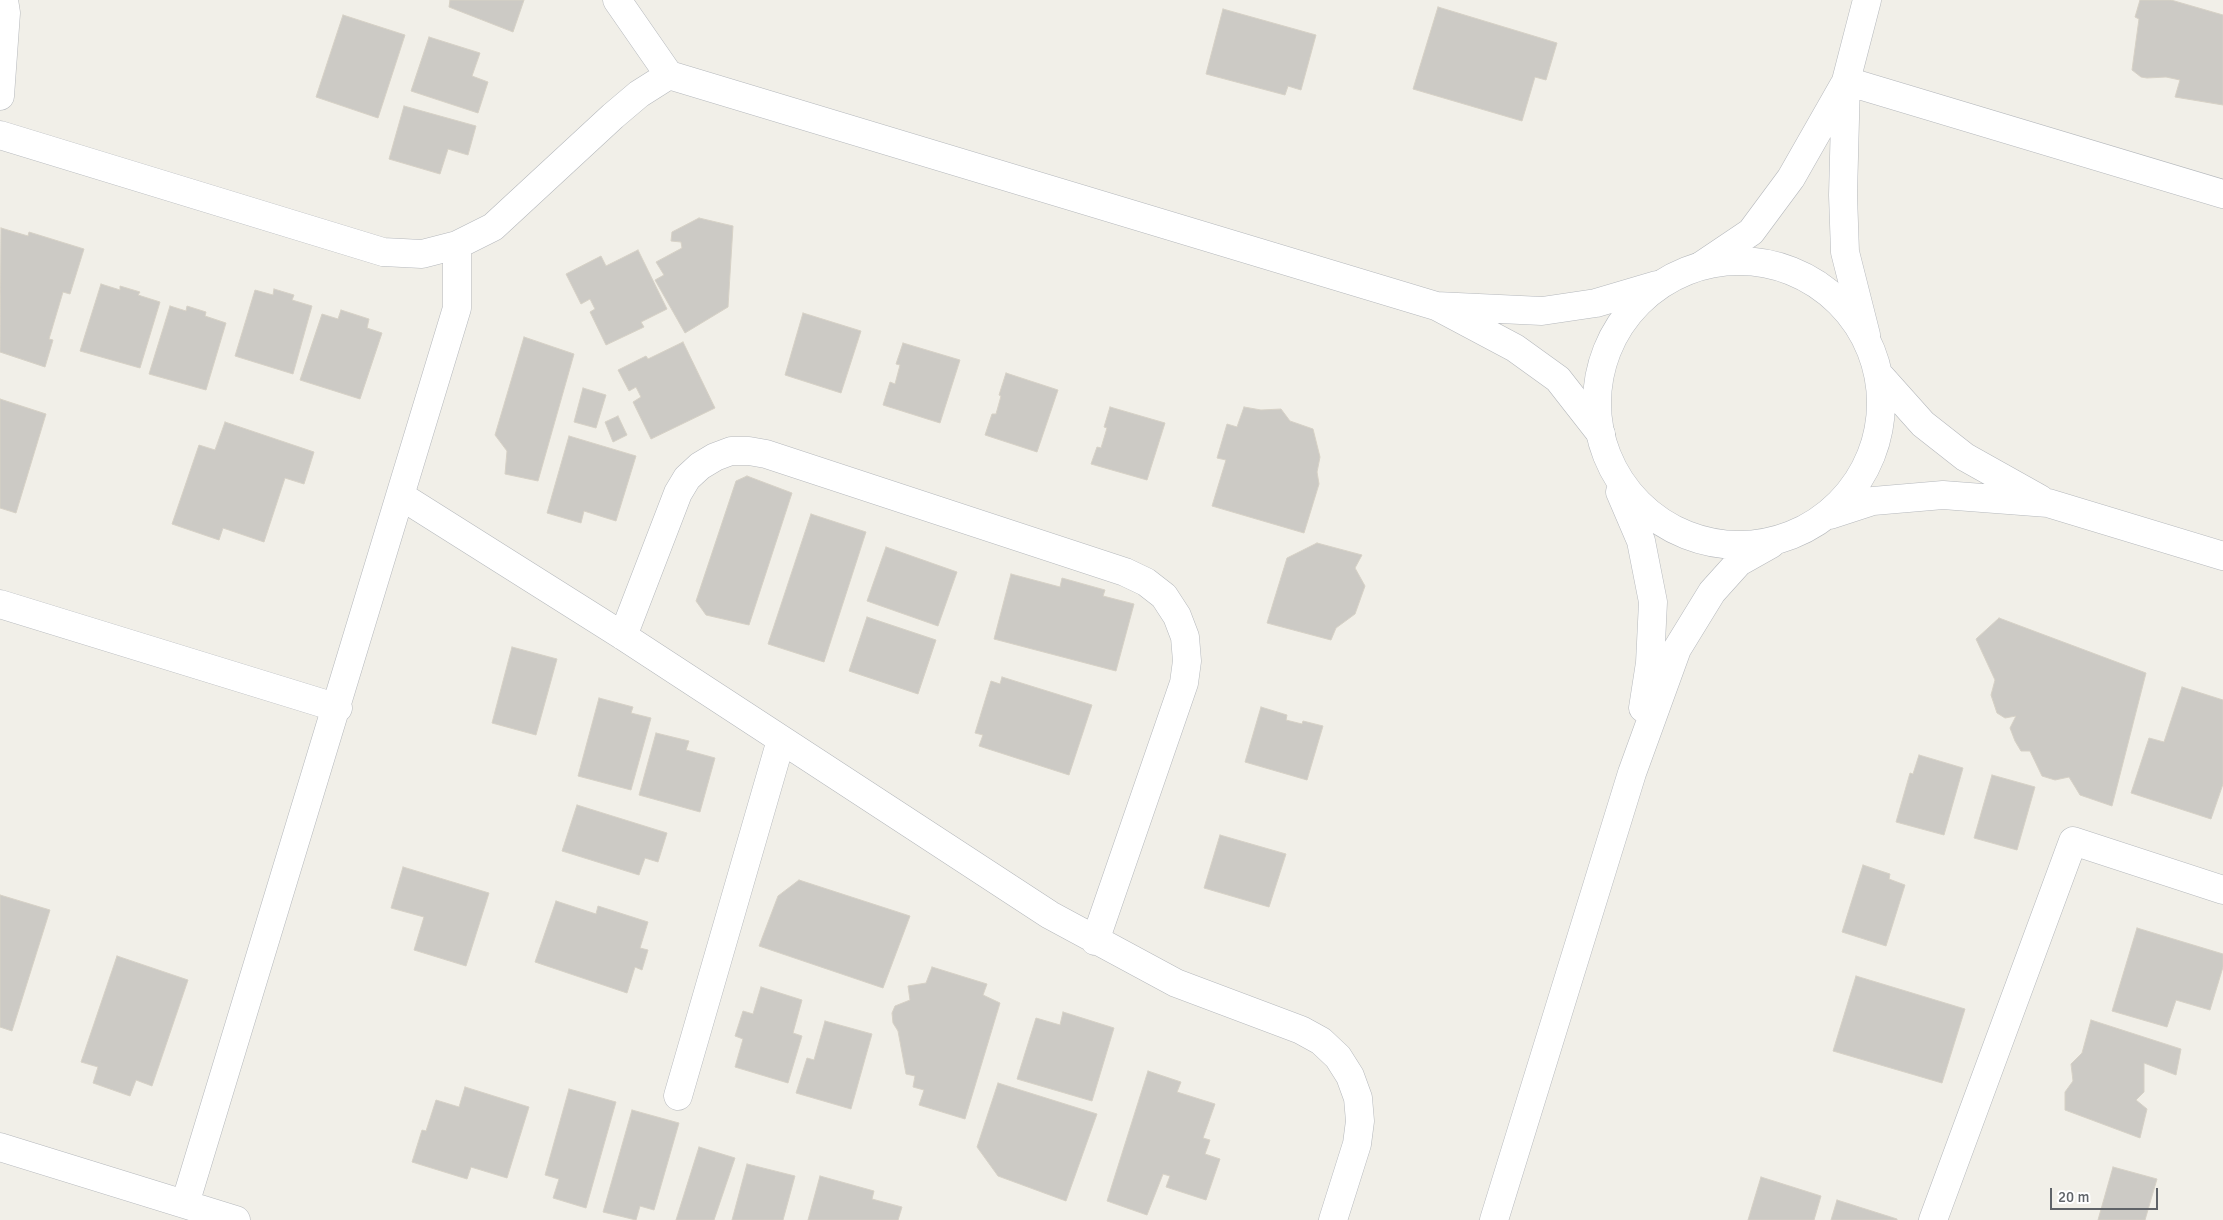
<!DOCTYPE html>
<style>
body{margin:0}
#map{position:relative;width:2223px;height:1220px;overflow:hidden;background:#f1efe8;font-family:Signika,sans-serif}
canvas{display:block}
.scale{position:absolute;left:2050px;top:1188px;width:108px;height:22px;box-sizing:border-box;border:2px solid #5f6368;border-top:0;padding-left:6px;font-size:15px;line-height:18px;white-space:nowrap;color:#5f6368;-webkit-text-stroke:4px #fff;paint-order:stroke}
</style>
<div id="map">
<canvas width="2223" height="1220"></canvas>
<div class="scale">20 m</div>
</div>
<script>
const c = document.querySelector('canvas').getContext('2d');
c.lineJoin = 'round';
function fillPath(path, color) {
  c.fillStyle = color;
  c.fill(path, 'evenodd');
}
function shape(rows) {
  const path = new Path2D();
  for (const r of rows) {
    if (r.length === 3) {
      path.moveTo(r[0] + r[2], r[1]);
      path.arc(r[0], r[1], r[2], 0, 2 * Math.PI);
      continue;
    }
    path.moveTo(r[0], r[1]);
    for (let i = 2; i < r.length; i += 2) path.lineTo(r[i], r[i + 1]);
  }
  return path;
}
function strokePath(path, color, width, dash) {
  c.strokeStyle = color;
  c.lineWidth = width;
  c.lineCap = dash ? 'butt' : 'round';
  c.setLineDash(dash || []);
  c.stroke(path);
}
const building = shape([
 [450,0,524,0,513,32,449,7,450,0],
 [2140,0,2171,0,2223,15,2223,105,2175,97,2180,80,2166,77,2147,78,2141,77,2132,70,2139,19,2135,17,2140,0],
 [1438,7,1557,43,1546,80,1535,77,1522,121,1413,89,1438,7],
 [1223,9,1316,35,1301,90,1288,86,1285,95,1206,74,1223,9],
 [343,15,405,35,378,118,316,97,343,15],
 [429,37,480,53,472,76,488,82,478,113,411,91,429,37],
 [404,106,476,126,468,155,448,149,440,174,389,159,404,106],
 [699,218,733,226,728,307,685,333,655,280,664,275,656,262,682,248,681,242,671,241,672,232,699,218],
 [1,228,28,236,29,232,84,249,70,294,63,292,49,339,53,340,45,367,0,352,1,228],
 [638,250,667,309,641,322,644,327,606,345,590,312,595,309,590,299,581,304,566,274,601,256,606,266,638,250],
 [101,284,120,290,120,286,140,292,138,295,160,302,140,368,80,351,101,284],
 [274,289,294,295,292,300,312,306,293,374,235,356,255,290,273,295,274,289],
 [170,306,186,311,187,306,206,312,205,316,226,323,206,390,149,374,170,306],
 [341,310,369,319,367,328,382,333,360,399,300,380,322,314,338,319,341,310],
 [803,313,861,331,841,393,785,375,803,313],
 [524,337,574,354,538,481,505,474,507,451,495,435,524,337],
 [683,342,715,408,651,439,633,402,641,397,636,387,629,391,618,370,646,356,648,359,683,342],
 [903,343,960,360,940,423,883,405,890,382,895,384,900,365,896,364,903,343],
 [1006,373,1058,390,1037,452,985,435,992,414,996,414,1001,396,999,395,1006,373],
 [583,388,606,395,596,428,574,422,583,388],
 [0,399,46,414,16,513,0,508,0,399],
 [1110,407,1165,423,1147,480,1091,464,1097,447,1101,448,1107,428,1104,427,1110,407],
 [1244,407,1261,410,1281,409,1290,421,1313,429,1320,457,1317,472,1319,484,1304,533,1212,506,1226,460,1217,458,1227,424,1237,427,1244,407],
 [618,416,627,435,613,442,605,422,618,416],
 [225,422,314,452,304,484,285,478,264,542,223,528,219,540,172,524,199,445,215,450,225,422],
 [569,436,636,456,616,521,584,511,581,523,547,513,569,436],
 [747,476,792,493,749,625,706,615,696,601,736,481,747,476],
 [811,514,866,532,824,662,768,644,811,514],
 [1317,543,1362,555,1355,568,1365,586,1355,614,1336,628,1331,640,1267,623,1287,558,1317,543],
 [886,547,957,572,938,626,867,601,886,547],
 [1011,574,1060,587,1062,578,1105,590,1103,596,1134,604,1116,671,994,639,1011,574],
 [867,617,936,640,918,694,849,671,867,617],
 [1999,618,2146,673,2112,806,2080,795,2069,777,2055,780,2042,776,2030,751,2021,751,2015,741,2010,728,2016,716,2005,718,1997,713,1991,695,1995,680,1976,639,1999,618],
 [512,647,557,659,536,735,492,723,512,647],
 [1002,677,1092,705,1069,775,979,746,983,735,975,733,991,681,1000,684,1002,677],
 [2182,687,2223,700,2223,784,2211,819,2131,793,2149,738,2164,742,2182,687],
 [599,698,633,707,631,713,651,718,631,790,578,776,599,698],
 [1261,707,1287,715,1286,720,1302,724,1303,721,1323,726,1307,780,1245,762,1261,707],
 [656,733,689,741,686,750,715,758,700,812,639,795,656,733],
 [1919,755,1963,768,1944,835,1896,822,1910,773,1913,774,1919,755],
 [1992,775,2035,787,2017,850,1974,838,1992,775],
 [577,805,667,833,658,862,645,858,639,875,562,851,577,805],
 [1220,835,1286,854,1269,907,1204,888,1220,835],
 [1863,865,1890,874,1889,879,1905,885,1886,946,1842,932,1863,865],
 [403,867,489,893,466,966,414,950,424,917,391,908,403,867],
 [799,880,910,916,883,988,759,946,778,896,799,880],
 [0,895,50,910,12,1031,0,1027,0,895],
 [556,901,596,914,598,906,648,922,640,948,648,950,642,970,635,967,627,993,535,962,556,901],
 [2137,928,2223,954,2223,967,2210,1010,2176,1000,2167,1027,2112,1011,2137,928],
 [117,956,188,980,152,1086,136,1080,130,1096,93,1083,98,1067,81,1062,117,956],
 [932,967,987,984,983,995,1000,1003,965,1119,919,1105,924,1090,913,1087,915,1076,906,1074,898,1031,893,1023,892,1013,895,1006,910,1000,908,986,926,983,932,967],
 [1856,976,1965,1009,1942,1083,1833,1051,1856,976],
 [761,987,802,1000,793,1033,802,1036,788,1083,735,1067,743,1039,735,1036,743,1011,753,1014,761,987],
 [1063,1012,1114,1028,1092,1101,1017,1079,1036,1018,1060,1025,1063,1012],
 [2091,1020,2181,1049,2176,1075,2144,1063,2144,1092,2136,1100,2147,1109,2140,1138,2065,1110,2065,1092,2073,1081,2071,1064,2082,1053,2091,1020],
 [825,1021,872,1034,851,1109,796,1093,807,1058,814,1060,825,1021],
 [1148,1071,1181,1082,1177,1092,1215,1104,1203,1138,1210,1140,1205,1154,1220,1159,1206,1200,1166,1187,1170,1176,1163,1174,1147,1215,1107,1201,1148,1071],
 [998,1083,1097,1114,1066,1201,998,1176,977,1147,998,1083],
 [465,1087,529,1107,507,1178,471,1167,467,1179,412,1162,422,1130,426,1131,436,1100,459,1107,465,1087],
 [569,1089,616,1102,586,1208,553,1198,559,1179,545,1175,569,1089],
 [632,1110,679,1123,654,1210,640,1206,636,1220,603,1212,632,1110],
 [699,1147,735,1158,714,1220,676,1220,699,1147],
 [747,1164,795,1176,783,1220,732,1220,747,1164],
 [2113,1167,2157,1179,2145,1220,2098,1220,2113,1167],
 [820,1176,874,1191,872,1199,902,1207,898,1220,808,1220,820,1176],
 [1761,1177,1821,1196,1814,1220,1748,1220,1761,1177],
 [1837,1200,1897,1219,1897,1220,1831,1220,1837,1200]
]);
fillPath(building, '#cccac5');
strokePath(building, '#d6d1c6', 1);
const minor = shape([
 [617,0,669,75],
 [1846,81,2223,194],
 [0,96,6,13,4,0],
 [0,135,383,252,422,254,457,245,493,227,613,116,639,94,669,75,1436,306],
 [1702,265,1751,232,1791,178,1844,85],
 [1866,335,1845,252,1843,195,1846,81,1867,0],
 [1601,434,1558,379,1515,348,1436,306,1542,311,1596,303,1657,285],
 [401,496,623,636,1050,915,1176,983,1301,1030,1321,1041,1338,1057,1350,1076,1358,1098,1360,1121,1357,1144,1333,1220],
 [0,604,338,708],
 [623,636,678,493,687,478,700,466,715,457,731,451,749,451,766,454,1125,572,1146,582,1164,596,1177,616,1185,637,1187,661,1184,683,1095,941],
 [678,1096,781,740],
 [0,1147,236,1220],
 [185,1204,457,308,457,245],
 [1933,1220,2073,841,2223,890]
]);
const tertiary = shape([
 [1739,403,142],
 [1881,377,1923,424,1965,457,2040,499],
 [1620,492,1641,541,1653,602,1650,663,1643,708],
 [1830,515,1873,501,1943,495,2048,503,2223,556],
 [1494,1220,1632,773,1677,649,1712,592,1739,562,1771,544]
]);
strokePath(minor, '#b5b8bc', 29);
strokePath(tertiary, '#b5b8bc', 29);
strokePath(minor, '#fff', 28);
strokePath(tertiary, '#fff', 28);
</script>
